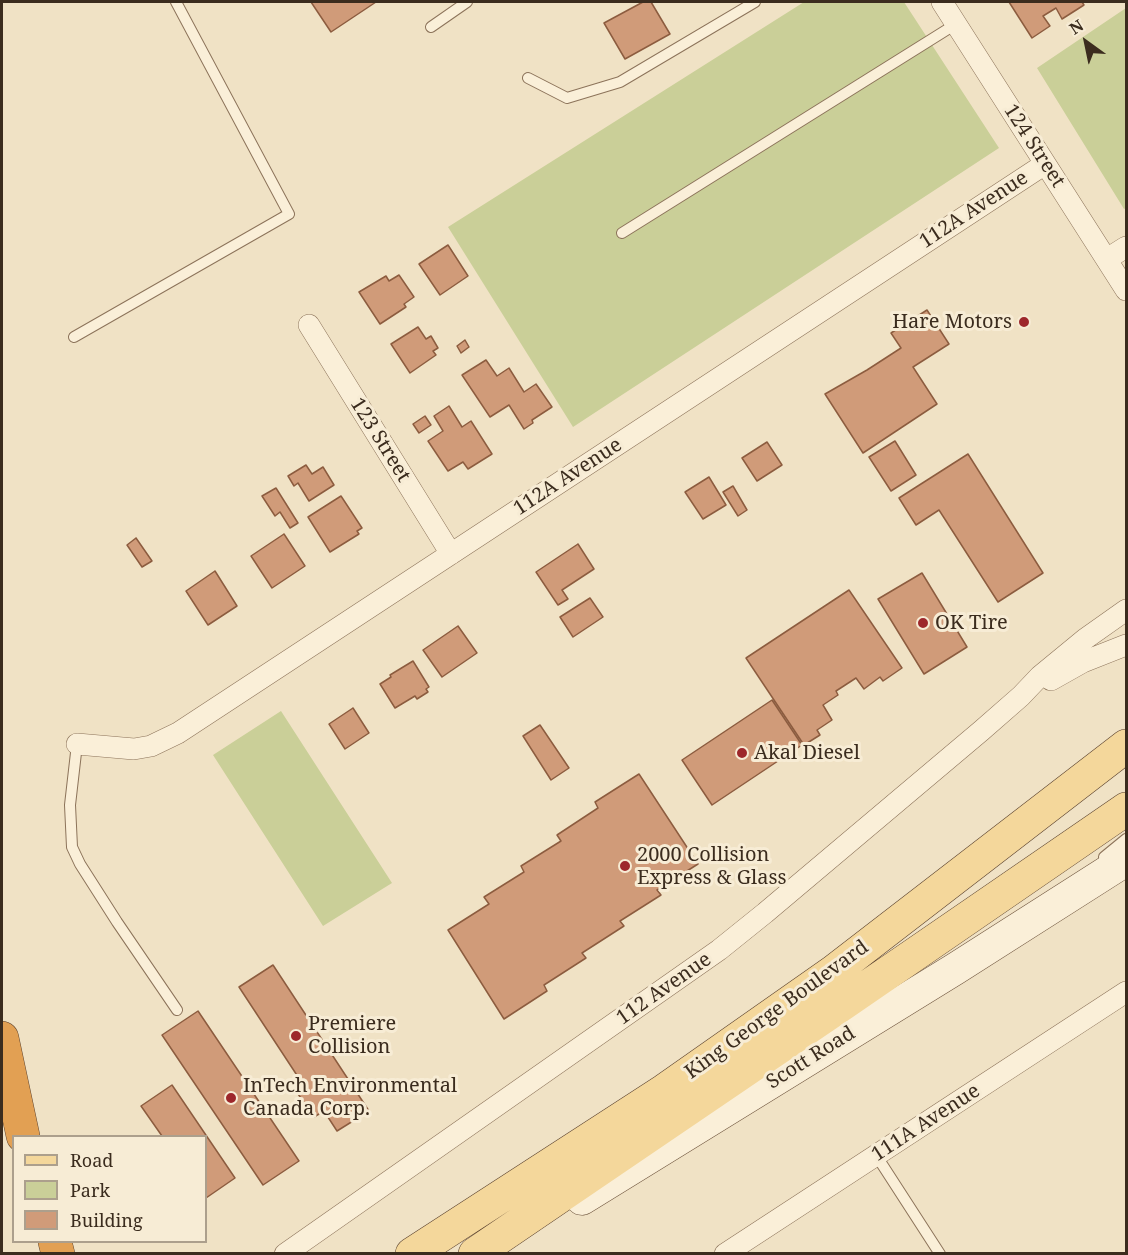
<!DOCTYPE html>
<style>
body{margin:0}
#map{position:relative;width:1128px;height:1255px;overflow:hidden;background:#f0e2c5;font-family:"Noto Serif",serif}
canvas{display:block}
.frame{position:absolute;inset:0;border:3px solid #3b2c1e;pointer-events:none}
.legend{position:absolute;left:12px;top:1135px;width:195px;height:108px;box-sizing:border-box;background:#f7ecd5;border:2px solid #ac9f8c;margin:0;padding:8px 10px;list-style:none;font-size:18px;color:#3b2c1e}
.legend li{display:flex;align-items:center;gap:12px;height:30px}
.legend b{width:30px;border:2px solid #ac9f8c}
.north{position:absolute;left:1056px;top:12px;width:60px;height:60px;-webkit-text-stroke:4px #f7ecd5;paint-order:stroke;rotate:327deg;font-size:16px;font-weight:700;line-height:24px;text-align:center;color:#3b2c1e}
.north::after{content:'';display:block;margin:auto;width:21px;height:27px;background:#3b2c1e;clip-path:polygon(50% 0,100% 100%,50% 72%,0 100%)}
</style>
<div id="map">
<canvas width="1128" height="1255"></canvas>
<div class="frame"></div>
<ul class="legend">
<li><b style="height:8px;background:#f4d79b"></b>Road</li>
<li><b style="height:16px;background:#cacf98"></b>Park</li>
<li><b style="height:16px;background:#d09b79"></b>Building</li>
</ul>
<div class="north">N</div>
</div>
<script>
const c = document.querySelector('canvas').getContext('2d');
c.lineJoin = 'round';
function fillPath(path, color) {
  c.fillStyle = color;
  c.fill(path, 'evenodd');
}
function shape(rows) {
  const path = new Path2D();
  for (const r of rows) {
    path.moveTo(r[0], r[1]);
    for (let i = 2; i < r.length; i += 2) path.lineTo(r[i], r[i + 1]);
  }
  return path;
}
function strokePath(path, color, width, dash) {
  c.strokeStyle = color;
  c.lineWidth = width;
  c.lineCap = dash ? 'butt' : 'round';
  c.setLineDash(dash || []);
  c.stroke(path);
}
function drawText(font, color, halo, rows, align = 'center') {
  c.font = font + ' "Noto Serif",serif';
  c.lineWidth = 6;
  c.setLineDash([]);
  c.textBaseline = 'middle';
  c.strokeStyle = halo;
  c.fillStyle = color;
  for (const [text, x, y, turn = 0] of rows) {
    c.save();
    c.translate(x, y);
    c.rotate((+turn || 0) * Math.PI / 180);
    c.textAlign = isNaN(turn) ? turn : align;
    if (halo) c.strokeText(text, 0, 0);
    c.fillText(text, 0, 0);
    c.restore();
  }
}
fillPath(shape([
 [804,2,904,2,999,148,573,427,448,227],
 [1126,8,1126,208,1124,209,1037,68],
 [281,711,392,883,323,926,213,755]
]), '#cacf98');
const building = shape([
 [311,2,376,2,331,32,311,2],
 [643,2,651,2,670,34,625,59,604,23,643,2],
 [1009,2,1082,2,1084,5,1062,19,1056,8,1043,16,1050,26,1032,38,1009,2],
 [448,245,468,276,440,295,419,264,448,245],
 [399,275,414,297,404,304,406,307,380,324,359,292,386,276,389,281,399,275],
 [927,310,949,344,913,367,937,404,863,453,825,394,867,370,901,348,891,333,927,310],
 [418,327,426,339,431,336,438,348,433,351,436,355,410,373,391,344,418,327],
 [465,340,469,347,461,353,457,346,465,340],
 [486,360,497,376,509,368,524,392,536,384,552,407,532,420,533,423,524,429,509,405,490,417,462,375,486,360],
 [449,406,462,427,471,421,492,454,468,469,463,462,448,471,428,441,443,431,434,416,449,406],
 [425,416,431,425,419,433,413,424,425,416],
 [895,441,916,475,891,491,869,457,895,441],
 [767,442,782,465,757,481,742,458,767,442],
 [968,454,1043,573,998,602,939,510,916,525,899,498,968,454],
 [306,465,312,474,323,467,334,485,309,501,298,483,294,486,288,476,306,465],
 [709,477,726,505,703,519,685,492,709,477],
 [733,486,747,510,738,516,723,492,733,486],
 [276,488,298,523,290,528,280,512,275,516,262,496,276,488],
 [341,496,362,528,357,531,359,534,330,552,308,517,341,496],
 [284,534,305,566,272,588,251,556,284,534],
 [136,538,152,561,142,567,127,545,136,538],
 [578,544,594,569,562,590,568,599,558,605,536,572,578,544],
 [215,571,237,606,208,625,186,591,215,571],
 [922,573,967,647,924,674,878,599,922,573],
 [849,590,902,668,883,681,880,677,864,689,856,678,836,691,838,695,823,705,832,720,817,730,820,735,804,745,746,658,849,590],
 [590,598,603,617,573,637,560,617,590,598],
 [458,626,477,653,442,677,423,650,458,626],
 [413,661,429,687,426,689,428,692,417,699,415,696,395,708,380,684,391,677,390,675,413,661],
 [772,700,802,745,712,805,682,760,772,700],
 [353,708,369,733,345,749,329,724,353,708],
 [540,725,569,768,551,780,523,736,540,725],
 [639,774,698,864,657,890,661,895,620,921,624,926,582,953,586,958,544,985,547,991,504,1019,448,930,489,904,484,897,524,872,521,866,561,841,557,835,598,808,595,802,639,774],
 [273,965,369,1111,337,1131,324,1111,314,1117,296,1091,304,1086,239,987,273,965],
 [198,1011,299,1161,263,1185,162,1035,198,1011],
 [172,1085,235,1178,206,1198,206,1136,162,1136,141,1106,172,1085]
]);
fillPath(building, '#d09b79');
strokePath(building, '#8c5c3f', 1.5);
const lane = shape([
 [431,27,467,2],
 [528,78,567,98,620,82,755,2],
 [622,233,956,24],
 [74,337,289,214,176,2],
 [77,744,70,805,72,847,80,864,117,922,177,1010],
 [1104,857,1126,839],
 [876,1155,940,1254]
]);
const street = shape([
 [942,2,1126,290],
 [1107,259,1126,247],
 [309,325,451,554],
 [1051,680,1083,662,1126,645],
 [77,744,134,749,151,746,178,733,1045,164],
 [285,1254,719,950,765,913,981,731,1021,696,1040,676,1085,639,1126,610],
 [725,1254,1126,992]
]);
const secondary = shape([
 [582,1199,955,969,1126,860]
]);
const primary = shape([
 [412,1254,665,1090,833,972,1126,746],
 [475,1254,844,1003,1126,809]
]);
const highway = shape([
 [2,1038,23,1136],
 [55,1242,58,1254]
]);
strokePath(lane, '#8c735a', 12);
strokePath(street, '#8c735a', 22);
strokePath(secondary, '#6e543d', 33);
strokePath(primary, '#5a412e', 34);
strokePath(highway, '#5a412e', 34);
strokePath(lane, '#faefd8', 10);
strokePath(street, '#faefd8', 21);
strokePath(secondary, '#faefd8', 32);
strokePath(primary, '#f4d79b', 33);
strokePath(highway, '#e2a053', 33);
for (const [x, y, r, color] of [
 [1024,322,6,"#9d272b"],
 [923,623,6,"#9d272b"],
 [742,753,6,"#9d272b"],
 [625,866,6,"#9d272b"],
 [296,1036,6,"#9d272b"],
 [231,1098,6,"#9d272b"]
]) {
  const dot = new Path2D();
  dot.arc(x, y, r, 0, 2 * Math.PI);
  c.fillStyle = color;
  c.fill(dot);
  strokePath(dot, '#f7ecd5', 2);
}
drawText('20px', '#3b2c1e', '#f7ecd5', [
 ["124 Street",1034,146,57],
 ["112A Avenue",974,210,-33],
 ["123 Street",380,440,58],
 ["112A Avenue",568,477,-33],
 ["112 Avenue",664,989,-35],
 ["King George Boulevard",777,1010,-36],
 ["Scott Road",811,1058,-32],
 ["111A Avenue",926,1123,-33]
]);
drawText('20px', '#3b2c1e', '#f7ecd5', [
 ["Hare Motors",1012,322,"right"],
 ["OK Tire",935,623],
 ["Akal Diesel",754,753],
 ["2000 Collision",637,855],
 ["Express & Glass",637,878],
 ["Premiere",308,1024],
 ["Collision",308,1047],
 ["InTech Environmental",243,1086],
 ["Canada Corp.",243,1109]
], 'left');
</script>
